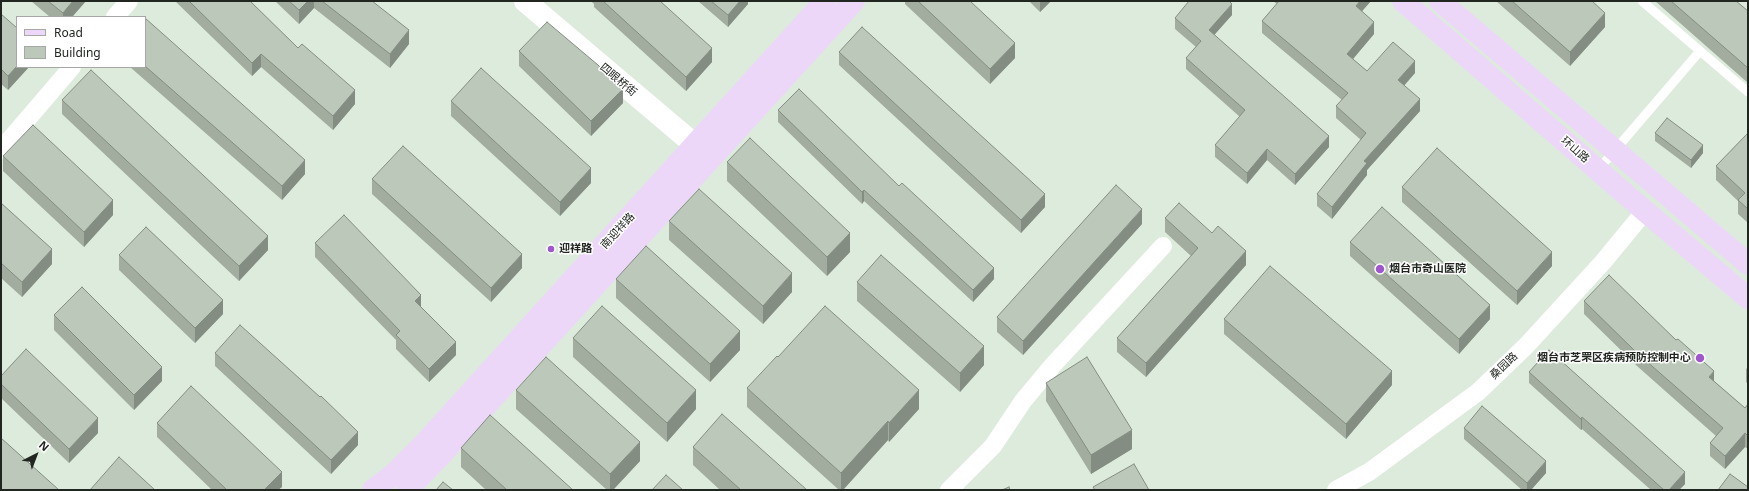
<!DOCTYPE html>
<meta charset="utf-8">
<style>
body{margin:0}
#map{position:relative;width:1749px;height:491px;overflow:hidden;background:#ddebdc;font-family:"Noto Sans",sans-serif}
canvas{display:block}
.frame{position:absolute;inset:0;border:2px solid #212620;pointer-events:none}
.legend{position:absolute;left:16px;top:16px;width:130px;height:52px;box-sizing:border-box;background:#fff;border:1px solid #a6a8a6;margin:0;padding:5px 7px;list-style:none;font-size:12px;color:#212620}
.legend li{display:flex;align-items:center;gap:8px;height:20px}
.legend b{width:20px;border:1px solid #a6a8a6}
.north{position:absolute;left:16px;top:435px;width:40px;height:40px;-webkit-text-stroke:3px #fff;paint-order:stroke;rotate:42deg;font-size:11px;font-weight:700;line-height:16px;text-align:center;color:#212620}
.north::after{content:'';display:block;margin:auto;width:14px;height:18px;background:#212620;clip-path:polygon(50% 0,100% 100%,50% 72%,0 100%)}
</style>
<div id="map">
<canvas width="1749" height="491"></canvas>
<div class="frame"></div>
<ul class="legend">
<li><b style="height:5px;background:#ecd7f8"></b>Road</li>
<li><b style="height:11px;background:#bcc9ba"></b>Building</li>
</ul>
<div class="north">N</div>
</div>
<script>
const c = document.querySelector('canvas').getContext('2d');
c.lineJoin = 'round';
function shape(rows) {
  const path = new Path2D();
  for (const r of rows) {
    path.moveTo(r[0], r[1]);
    for (let i = 2; i < r.length; i += 2) path.lineTo(r[i], r[i + 1]);
  }
  return path;
}
function strokePath(path, color, width, dash) {
  c.strokeStyle = color;
  c.lineWidth = width;
  c.lineCap = dash ? 'butt' : 'round';
  c.setLineDash(dash || []);
  c.stroke(path);
}
function fillPath(path, color) {
  c.fillStyle = color;
  c.fill(path, 'evenodd');
}
function drawText(font, color, halo, rows, align = 'center') {
  c.font = font + ' "Noto Sans","Noto Sans SC",sans-serif';
  c.lineWidth = 3;
  c.setLineDash([]);
  c.textBaseline = 'middle';
  c.strokeStyle = halo;
  c.fillStyle = color;
  for (const [text, x, y, turn = 0] of rows) {
    c.save();
    c.translate(x, y);
    c.rotate((+turn || 0) * Math.PI / 180);
    c.textAlign = isNaN(turn) ? turn : align;
    if (halo) c.strokeText(text, 0, 0);
    c.fillText(text, 0, 0);
    c.restore();
  }
}
strokePath(shape([
 [1642,1,1748,92],
 [1598,170,1700,51]
]), '#fff', 9);
strokePath(shape([
 [115,17,129,1],
 [1,150,72,67],
 [949,490,993,446,1023,401,1053,365,1163,246],
 [1336,490,1369,472,1478,392,1526,346,1603,262,1645,211]
]), '#fff', 18);
strokePath(shape([
 [525,1,708,156]
]), '#fff', 22);
strokePath(shape([
 [1403,1,1645,211,1748,298],
 [1440,1,1748,264],
 [373,490,394,474,425,443,825,1],
 [407,490,439,457,854,1]
]), '#ecd7f8', 22);
fillPath(shape([
 [31,1,86,1,72,17,50,17],
 [175,1,250,1,355,104,333,130,261,67,252,76],
 [275,1,372,1,409,44,390,68,314,8,299,24],
 [591,1,660,1,712,62,686,91,594,7,594,4],
 [698,1,748,1,748,4,728,27],
 [905,1,970,1,1015,58,990,84,905,4],
 [1029,1,1051,1,1040,12],
 [1273,1,1371,1,1362,11,1374,34,1353,59,1367,71,1415,73,1404,86,1420,111,1367,170,1367,175,1332,219,1317,206,1317,194,1361,140,1336,118,1336,106,1342,100,1262,33,1262,21,1277,4],
 [1496,1,1592,1,1605,27,1570,66],
 [1655,1,1736,1,1748,11,1748,83],
 [1,14,17,67,29,67,8,90,1,84],
 [1232,15,1214,34,1329,147,1295,185,1267,160,1247,184,1215,157,1215,145,1240,117,1186,69,1186,58,1196,47,1175,29,1175,18],
 [145,18,305,174,282,200,130,67,145,67],
 [519,51,623,103,591,136,519,66],
 [839,52,1045,207,1021,233,839,65],
 [62,100,268,250,239,281,62,114],
 [451,101,591,183,560,216,451,116],
 [778,110,994,279,973,302,864,201,862,204,778,122],
 [1655,133,1703,153,1691,168,1655,141],
 [1748,133,1748,223,1738,214,1738,201,1716,180,1716,166],
 [3,156,113,215,84,247,3,171],
 [727,162,850,252,827,276,727,181],
 [372,179,522,268,491,302,372,194],
 [1402,187,1552,266,1517,305,1402,202],
 [1,203,52,264,22,297,1,278],
 [1165,218,1246,265,1146,377,1117,352,1117,338,1191,256,1165,232],
 [669,221,792,292,763,324,669,240],
 [1142,224,1023,355,997,332,997,317],
 [1350,242,1490,319,1459,354,1350,256],
 [315,243,421,307,456,355,429,382,396,349,396,340,315,257],
 [119,255,223,314,195,343,119,270],
 [616,279,740,350,710,382,616,298],
 [857,282,984,365,960,392,857,301],
 [1584,301,1714,381,1745,408,1748,404,1748,449,1745,447,1725,469,1710,456,1710,443,1716,436,1637,366,1584,314],
 [54,315,162,381,134,410,54,330],
 [1224,319,1392,385,1346,439,1224,334],
 [573,338,696,409,667,442,573,357],
 [215,353,358,445,331,474,215,366],
 [778,357,919,409,889,442,888,440,843,490,839,490,747,407,747,388],
 [1748,367,1748,384,1746,382,1746,369],
 [1529,372,1685,484,1679,490,1651,490,1582,429,1581,430,1529,383],
 [1,376,98,433,69,463,1,398],
 [1046,383,1132,449,1091,474,1046,401],
 [516,390,640,461,613,490,607,490,516,409],
 [157,423,282,487,278,490,212,490,157,437],
 [1464,428,1546,473,1531,490,1522,490,1464,439],
 [693,447,807,490,720,490,693,465],
 [461,448,573,490,486,490,461,467]
]), '#a2ada0');
fillPath(shape([
 [73,1,86,1,72,17,63,17,63,13],
 [308,1,314,1,314,8,299,24,299,10],
 [740,1,748,1,748,4,728,27,728,15],
 [1040,1,1051,1,1040,12],
 [1360,1,1371,1,1356,18,1356,6],
 [1232,4,1232,15,1209,41,1209,30],
 [1605,13,1605,27,1570,66,1570,52],
 [1374,22,1374,34,1347,66,1347,54],
 [409,30,409,44,390,68,390,54],
 [1015,43,1015,58,990,84,990,69],
 [712,48,712,62,686,91,686,77],
 [261,54,261,67,252,76,252,63],
 [1415,61,1415,73,1398,92,1398,80],
 [17,66,17,67,29,67,8,90,8,76],
 [623,89,623,103,591,136,591,121],
 [355,90,355,104,333,130,333,116],
 [1420,99,1420,111,1367,170,1367,175,1332,219,1332,207,1364,161],
 [1329,136,1329,147,1295,185,1295,174],
 [1703,145,1703,153,1691,168,1691,160],
 [1267,149,1267,160,1247,184,1247,173],
 [305,160,305,174,282,200,282,186],
 [591,168,591,183,560,216,560,202],
 [864,190,864,201,862,204,862,192],
 [1045,194,1045,207,1021,233,1021,220],
 [113,200,113,215,84,247,84,232],
 [1142,209,1142,224,1023,355,1023,341],
 [850,233,850,252,827,276,827,257],
 [268,236,268,250,239,281,239,266],
 [52,249,52,264,22,297,22,282],
 [1246,251,1246,265,1146,377,1146,363],
 [1552,252,1552,266,1517,305,1517,291],
 [522,254,522,268,491,302,491,288],
 [994,268,994,279,973,302,973,290],
 [792,273,792,292,763,324,763,306],
 [421,295,421,308,415,301],
 [223,300,223,314,195,343,195,328],
 [1490,305,1490,319,1459,354,1459,339],
 [740,331,740,350,710,382,710,364],
 [456,342,456,355,429,382,429,369],
 [984,346,984,365,960,392,960,373],
 [162,367,162,381,134,410,134,395],
 [1392,371,1392,385,1346,439,1346,424],
 [1714,371,1714,384,1709,377],
 [696,390,696,409,667,442,667,423],
 [919,390,919,409,889,442,889,423],
 [1582,417,1582,429,1581,430,1581,419],
 [98,418,98,433,69,463,69,449],
 [888,421,888,440,843,490,841,490,841,473],
 [1132,430,1132,449,1091,474,1091,455],
 [358,432,358,445,331,474,331,460],
 [1745,433,1745,447,1725,469,1725,456],
 [640,442,640,461,613,490,610,490,610,474],
 [1546,461,1546,473,1531,490,1527,490,1527,483],
 [282,472,282,487,278,490,264,490],
 [1685,472,1685,484,1679,490,1669,490]
]), '#848d82');
const building = shape([
 [48,1,73,1,63,13,48,1],
 [189,1,250,1,298,48,302,44,355,90,333,116,261,54,252,63,189,1],
 [289,1,308,1,299,10,289,1],
 [322,1,372,1,409,30,390,54,322,1],
 [603,1,660,1,712,48,686,77,603,1],
 [711,1,740,1,728,15,711,1],
 [918,1,970,1,1015,43,990,69,918,1],
 [1189,1,1229,1,1232,4,1209,30,1329,136,1295,174,1267,149,1247,173,1215,145,1245,110,1186,58,1201,41,1175,18,1189,1],
 [1279,1,1360,1,1356,6,1374,22,1347,54,1367,71,1393,42,1415,61,1398,80,1420,99,1364,161,1367,163,1332,207,1317,194,1366,133,1336,106,1348,93,1262,21,1279,1],
 [1512,1,1592,1,1605,13,1570,52,1512,1],
 [1671,1,1736,1,1748,11,1748,68,1671,1],
 [1,14,17,28,17,66,8,76,1,69,1,14],
 [145,18,305,160,282,186,145,66,145,18],
 [547,22,598,65,623,89,591,121,519,51,547,22],
 [862,27,1045,194,1021,220,839,52,862,27],
 [481,68,591,168,560,202,451,101,481,68],
 [91,70,268,236,239,266,62,100,91,70],
 [799,89,899,186,902,183,994,268,973,290,864,190,862,192,778,110,799,89],
 [1667,118,1703,145,1691,160,1655,133,1667,118],
 [33,125,113,200,84,232,3,156,33,125],
 [1748,133,1748,209,1738,200,1745,193,1716,166,1748,133],
 [750,138,850,233,827,257,727,162,750,138],
 [403,146,522,254,491,288,372,179,403,146],
 [1437,148,1552,252,1517,291,1402,187,1437,148],
 [1116,185,1142,209,1023,341,997,317,1116,185],
 [699,189,792,273,763,306,669,221,699,189],
 [1,203,52,249,22,282,1,263,1,203],
 [1179,203,1212,233,1218,226,1246,251,1146,363,1117,338,1198,248,1165,218,1179,203],
 [1382,207,1490,305,1459,339,1350,242,1382,207],
 [344,215,421,295,415,301,456,342,429,369,396,335,400,331,315,243,344,215],
 [146,227,223,300,195,328,119,255,146,227],
 [646,246,740,331,710,364,616,279,646,246],
 [881,255,984,346,960,373,857,282,881,255],
 [1270,266,1392,371,1346,424,1224,319,1270,266],
 [1609,275,1676,340,1678,339,1714,371,1709,377,1745,408,1748,404,1748,436,1745,433,1725,456,1710,443,1723,428,1637,353,1584,301,1609,275],
 [82,287,162,367,134,395,54,315,82,287],
 [602,306,696,390,667,423,573,338,602,306],
 [825,306,919,390,889,423,888,421,841,473,747,388,777,356,778,357,825,306],
 [240,325,320,397,321,396,358,432,331,460,215,353,240,325],
 [26,349,98,418,69,449,1,384,1,376,26,349],
 [1549,350,1685,472,1669,490,1664,490,1582,417,1581,419,1529,372,1549,350],
 [546,357,640,442,610,474,516,390,546,357],
 [1087,357,1132,430,1091,455,1046,383,1087,357],
 [191,386,282,472,264,490,227,490,157,423,191,386],
 [1482,406,1546,461,1527,483,1464,428,1482,406],
 [722,414,807,490,741,490,693,447,722,414],
 [490,415,573,490,507,490,461,448,490,415],
 [1,438,59,490,1,490,1,438],
 [119,457,155,490,90,490,119,457],
 [1134,464,1149,490,1095,490,1093,487,1134,464],
 [1730,474,1748,487,1748,490,1718,490,1730,474],
 [666,475,683,490,652,490,666,475],
 [443,482,453,490,436,490,443,482],
 [1009,487,1010,490,1002,490,1009,487]
]);
fillPath(building, '#bcc9ba');
strokePath(building, '#848d82', 1);
for (const [x, y, r, color] of [
 [551,249,4,"#a057cb"],
 [1380,269,5,"#a057cb"],
 [1700,358,5,"#a057cb"]
]) {
  const dot = new Path2D();
  dot.arc(x, y, r, 0, 2 * Math.PI);
  c.fillStyle = color;
  c.fill(dot);
  strokePath(dot, '#fff', 1.5);
}
drawText('11px', '#212620', '#fff', [
 ["四眼桥街",618,80,40],
 ["环山路",1575,150,41],
 ["南迎祥路",618,231,-48],
 ["桑园路",1504,366,-44]
]);
drawText('bold 11px', '#212620', '#fff', [
 ["迎祥路",559,249],
 ["烟台市奇山医院",1389,269],
 ["烟台市芝罘区疾病预防控制中心",1691,358,"right"]
], 'left');
</script>
